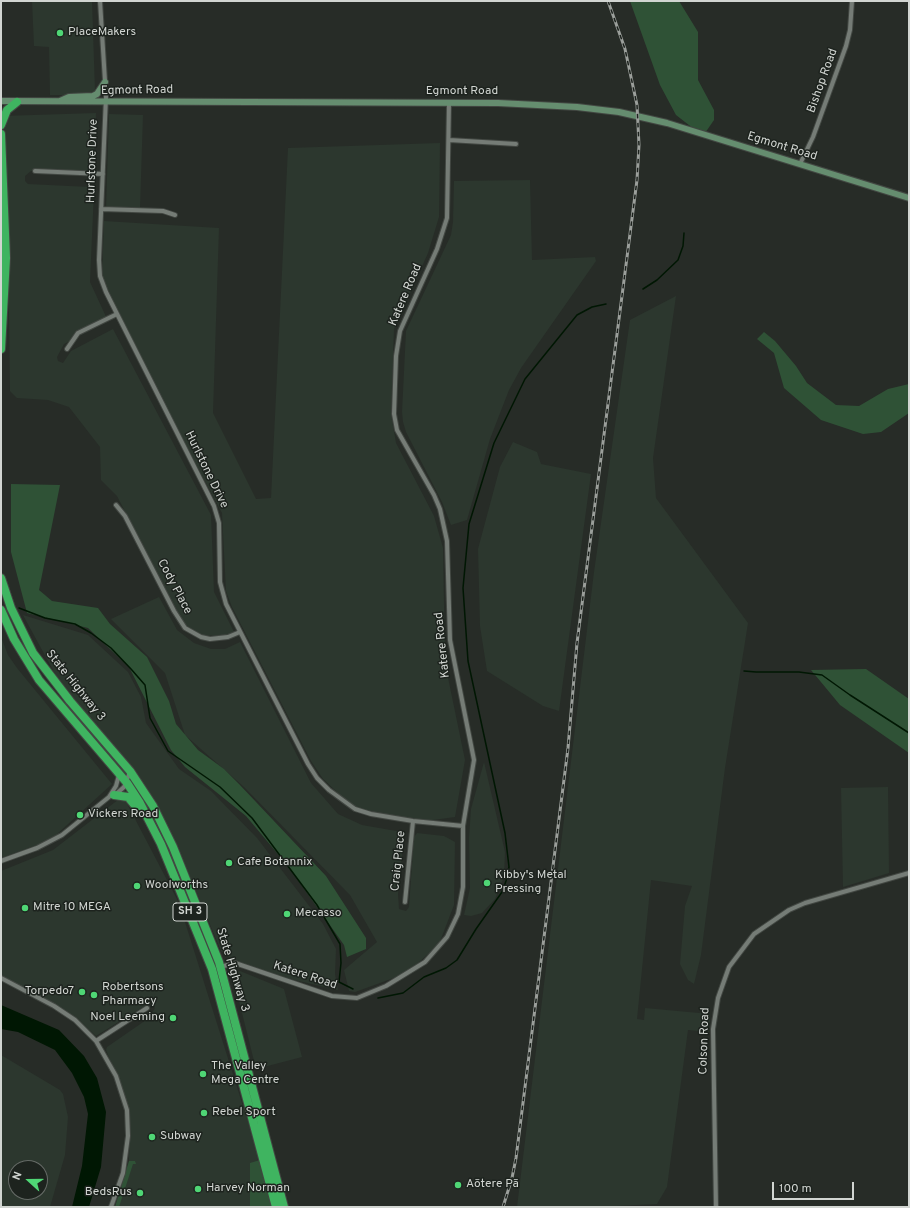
<!DOCTYPE html>
<meta charset="utf-8">
<style>
body{margin:0}
#map{position:relative;width:910px;height:1208px;overflow:hidden;background:#272c27;font-family:Overpass,sans-serif}
canvas{display:block}
.frame{position:absolute;inset:0;border:2px solid #d1d5d1;pointer-events:none}
.north{position:absolute;left:8px;top:1160px;width:40px;height:40px;box-sizing:border-box;background:#1d231e;border:1px solid #656a66;border-radius:50%;rotate:291deg;font-size:11px;font-weight:700;line-height:16px;text-align:center;color:#d1d5d1}
.north::after{content:'';display:block;margin:auto;width:14px;height:18px;background:#4fd675;clip-path:polygon(50% 0,100% 100%,50% 72%,0 100%)}
.scale{position:absolute;left:772px;top:1182px;width:82px;height:18px;box-sizing:border-box;border:2px solid #d1d5d1;border-top:0;padding-left:5px;font-size:12px;line-height:14px;white-space:nowrap;color:#d1d5d1;-webkit-text-stroke:3px #1d231e;paint-order:stroke}
</style>
<div id="map">
<canvas width="910" height="1208"></canvas>
<div class="frame"></div>
<div class="north">N</div>
<div class="scale">100 m</div>
</div>
<script>
const c = document.querySelector('canvas').getContext('2d');
c.lineJoin = 'round';
function fillPath(path, color) {
  c.fillStyle = color;
  c.fill(path, 'evenodd');
}
function shape(rows) {
  const path = new Path2D();
  for (const r of rows) {
    path.moveTo(r[0], r[1]);
    for (let i = 2; i < r.length; i += 2) path.lineTo(r[i], r[i + 1]);
  }
  return path;
}
function strokePath(path, color, width, dash) {
  c.strokeStyle = color;
  c.lineWidth = width;
  c.lineCap = dash ? 'butt' : 'round';
  c.setLineDash(dash || []);
  c.stroke(path);
}
function drawText(font, color, halo, rows, align = 'center') {
  c.font = font + ' Overpass,sans-serif';
  c.lineWidth = 3;
  c.setLineDash([]);
  c.textBaseline = 'middle';
  c.strokeStyle = halo;
  c.fillStyle = color;
  for (const [text, x, y, turn = 0] of rows) {
    c.save();
    c.translate(x, y);
    c.rotate((+turn || 0) * Math.PI / 180);
    c.textAlign = isNaN(turn) ? turn : align;
    if (halo) c.strokeText(text, 0, 0);
    c.fillText(text, 0, 0);
    c.restore();
  }
}
fillPath(shape([
 [32,1,92,1,95,91,92,95,50,95,49,47,34,46],
 [96,113,93,171,31,171,25,176,25,181,28,184,90,187,94,191,90,282,108,321,64,344,57,357,58,361,63,363,71,351,113,329,211,515,214,592,234,632,223,636,197,635,180,619,117,496,101,480,100,447,69,407,48,400,17,398,10,391,8,211,2,116],
 [109,114,143,115,140,209,106,209],
 [440,143,439,217,428,253,394,329,391,414,396,443,434,516,443,548,445,663,465,760,455,817,426,821,401,820,353,807,323,779,311,761,232,607,226,591,222,513,106,297,102,277,104,221,219,228,213,413,256,499,271,498,288,148],
 [530,180,532,260,595,257,596,261,521,368,509,390,490,439,467,520,451,525,442,502,406,432,403,422,402,412,406,331,451,235,453,222,454,181],
 [676,296,653,458,656,498,748,623,725,768,701,955,694,984,688,980,680,964,685,906,692,886,651,880,637,1019,644,1020,645,1008,710,1014,709,1032,688,1030,667,1187,657,1204,597,1207,517,1207,594,572,630,320],
 [513,442,537,452,541,464,591,474,559,711,543,706,487,671,480,626,478,549,500,467],
 [159,597,177,630,194,643,211,649,225,649,240,642,311,783,338,814,362,825,402,832,404,836,398,894,399,909,406,911,409,907,414,837,417,833,444,836,455,842,454,905,439,944,417,964,399,976,355,992,349,991,344,970,377,942,350,895,244,787,185,735,165,673,111,619],
 [23,615,88,635,128,672,141,697,146,723,179,769,211,791,257,838,323,924,336,949,335,974,338,990,290,979,235,962,221,951,177,846,141,783,59,681],
 [1,637,8,655,17,668,112,784,56,835,37,845,1,858],
 [484,762,505,852,504,877,495,899,482,913,471,916,464,915,470,888,469,838,471,809],
 [888,787,889,873,843,887,841,788],
 [123,796,179,903,260,1160,273,1207,115,1207,129,1161,130,1134,121,1087,106,1050,107,1047,149,1018,155,1008,152,1004,146,1005,96,1036,63,1009,14,985,1,976,1,871,53,850],
 [240,971,284,989,302,1057,256,1069,232,973],
 [1,1055,60,1090,63,1094,68,1117,65,1155,50,1207,1,1207],
 [16,1168,40,1168,40,1192,16,1192]
]), '#2c372e');
fillPath(shape([
 [630,1,679,1,698,32,698,80,714,110,714,120,703,136,676,115,660,85],
 [764,332,775,341,796,366,807,383,836,405,859,406,888,389,909,384,909,413,881,432,863,434,821,420,784,388,774,353,757,339],
 [11,484,60,485,39,590,52,601,98,608,110,624,147,657,169,701,176,724,198,750,224,769,239,784,326,876,366,938,366,949,347,957,344,945,288,866,246,816,185,767,171,750,129,667,88,628,27,613,11,552],
 [866,669,909,699,909,753,840,705,811,670],
 [260,1160,273,1207,250,1207,250,1163],
 [129,1161,135,1161,136,1164,133,1164,119,1207,115,1207]
]), '#2f5236');
fillPath(shape([
 [1,1005,59,1030,84,1056,97,1078,106,1112,101,1167,89,1207,72,1207,82,1166,88,1114,84,1097,72,1073,55,1050,18,1032,1,1029]
]), '#001703');
strokePath(shape([
 [643,289,657,280,678,260,683,246,684,233],
 [19,608,45,618,75,624,91,633,111,648,131,669,145,685,150,718,168,751,220,787,252,818,317,905,340,944,341,963,339,982,353,989],
 [744,671,756,672,799,672,822,675,850,695,909,733],
 [378,998,403,993,424,977,446,968,457,960,476,929,502,892,506,881,509,867,505,833,468,661,463,588,469,524,494,443,525,379,577,315,592,307,606,304]
]), '#001703', 1.5);
const street = shape([
 [100,1,106,97,99,260,100,276,106,292,214,506,219,523,220,582,226,604,308,764,317,778,329,790,355,809,371,814,413,821,463,826],
 [449,140,516,144],
 [800,164,813,137,846,46,850,30,852,1],
 [35,171,103,174],
 [101,209,163,211,175,215],
 [67,349,78,333,117,314],
 [116,505,125,516,174,611,185,628,201,637,210,639,228,637,240,632],
 [115,795,124,787,130,772],
 [1,861,37,848,62,835,109,797,116,786,119,775],
 [405,902,413,821],
 [220,967,235,963,332,996,357,998,386,986,425,962,447,937,458,914,463,887,463,826,474,760,450,640,447,541,440,509,434,495,397,430,394,414,396,356,400,331,437,249,447,218,449,103],
 [1,978,54,1006,75,1020,96,1041,116,1076,127,1110,128,1136,123,1173,111,1207],
 [96,1041,147,1008],
 [716,1207,713,1029,718,998,729,967,754,934,789,910,805,903,909,873]
]);
const secondary = shape([
 [1,101,498,103,577,107,619,112,667,123,909,198],
 [60,101,69,97,93,96,97,94,105,82]
]);
const highway = shape([
 [1,125,7,110,17,102],
 [1,134,6,258,1,349],
 [1,578,11,608,33,653,70,701,130,771,153,806,173,847,219,962,284,1207],
 [1,610,14,639,39,680,127,783,140,803,161,844,212,969,276,1207],
 [114,795,128,797,137,808]
]);
strokePath(street, '#424742', 6);
strokePath(secondary, '#424742', 8);
strokePath(highway, '#424742', 10);
strokePath(street, '#757c76', 4);
strokePath(secondary, '#658d6f', 6);
strokePath(highway, '#3fb460', 8);
const rail = shape([
 [503,1207,512,1178,516,1158,568,748,577,643,637,180,639,145,637,105,625,49,608,1]
]);
strokePath(rail, '#9b9f9b', 3);
strokePath(rail, '#1d231e', 1.5, [4.5]);
for (const [x, y, r, color] of [
 [60,33,4,"#4fd675"],
 [80,815,4,"#4fd675"],
 [229,863,4,"#4fd675"],
 [487,883,4,"#4fd675"],
 [137,886,4,"#4fd675"],
 [25,908,4,"#4fd675"],
 [287,914,4,"#4fd675"],
 [82,992,4,"#4fd675"],
 [94,995,4,"#4fd675"],
 [173,1018,4,"#4fd675"],
 [203,1074,4,"#4fd675"],
 [204,1113,4,"#4fd675"],
 [152,1137,4,"#4fd675"],
 [458,1185,4,"#4fd675"],
 [198,1189,4,"#4fd675"],
 [140,1193,4,"#4fd675"]
]) {
  const dot = new Path2D();
  dot.arc(x, y, r, 0, 2 * Math.PI);
  c.fillStyle = color;
  c.fill(dot);
  strokePath(dot, '#1d231e', 1.5);
}
for (const [x, y, w] of [
 [190,912,34]
]) {
  const box = new Path2D();
  box.roundRect(x - w / 2, y - 9, w, 18, 3);
  c.fillStyle = '#1d231e';
  c.fill(box);
  strokePath(box, '#d1d5d1', 1);
}
drawText('bold 11px', '#d1d5d1', null, [
 ["SH 3",190,912]
]);
drawText('12px', '#d1d5d1', '#1d231e', [
 ["PlaceMakers",68,33],
 ["Vickers Road",88,815],
 ["Cafe Botannix",237,863],
 ["Kibby's Metal",495,876],
 ["Pressing",495,890],
 ["Woolworths",145,886],
 ["Mitre 10 MEGA",33,908],
 ["Mecasso",295,914],
 ["Robertsons",102,988],
 ["Pharmacy",102,1002],
 ["Torpedo7",74,992,"right"],
 ["Noel Leeming",165,1018,"right"],
 ["The Valley",211,1067],
 ["Mega Centre",211,1081],
 ["Rebel Sport",212,1113],
 ["Subway",160,1137],
 ["Aōtere Pā",466,1185],
 ["Harvey Norman",206,1189],
 ["BedsRus",132,1193,"right"]
], 'left');
drawText('12px', '#d1d5d1', '#1d231e', [
 ["Bishop Road",823,81,-70],
 ["Egmont Road",137,91,-1],
 ["Egmont Road",462,92],
 ["Egmont Road",782,147,17],
 ["Hurlstone Drive",93,161,-88],
 ["Katere Road",406,295,-67],
 ["Hurlstone Drive",206,470,64],
 ["Cody Place",174,587,62],
 ["Katere Road",443,645,-96],
 ["State Highway 3",75,686,51],
 ["Craig Place",399,861,-84],
 ["State Highway 3",232,970,73],
 ["Katere Road",305,976,18],
 ["Colson Road",705,1041,-88]
]);
</script>
